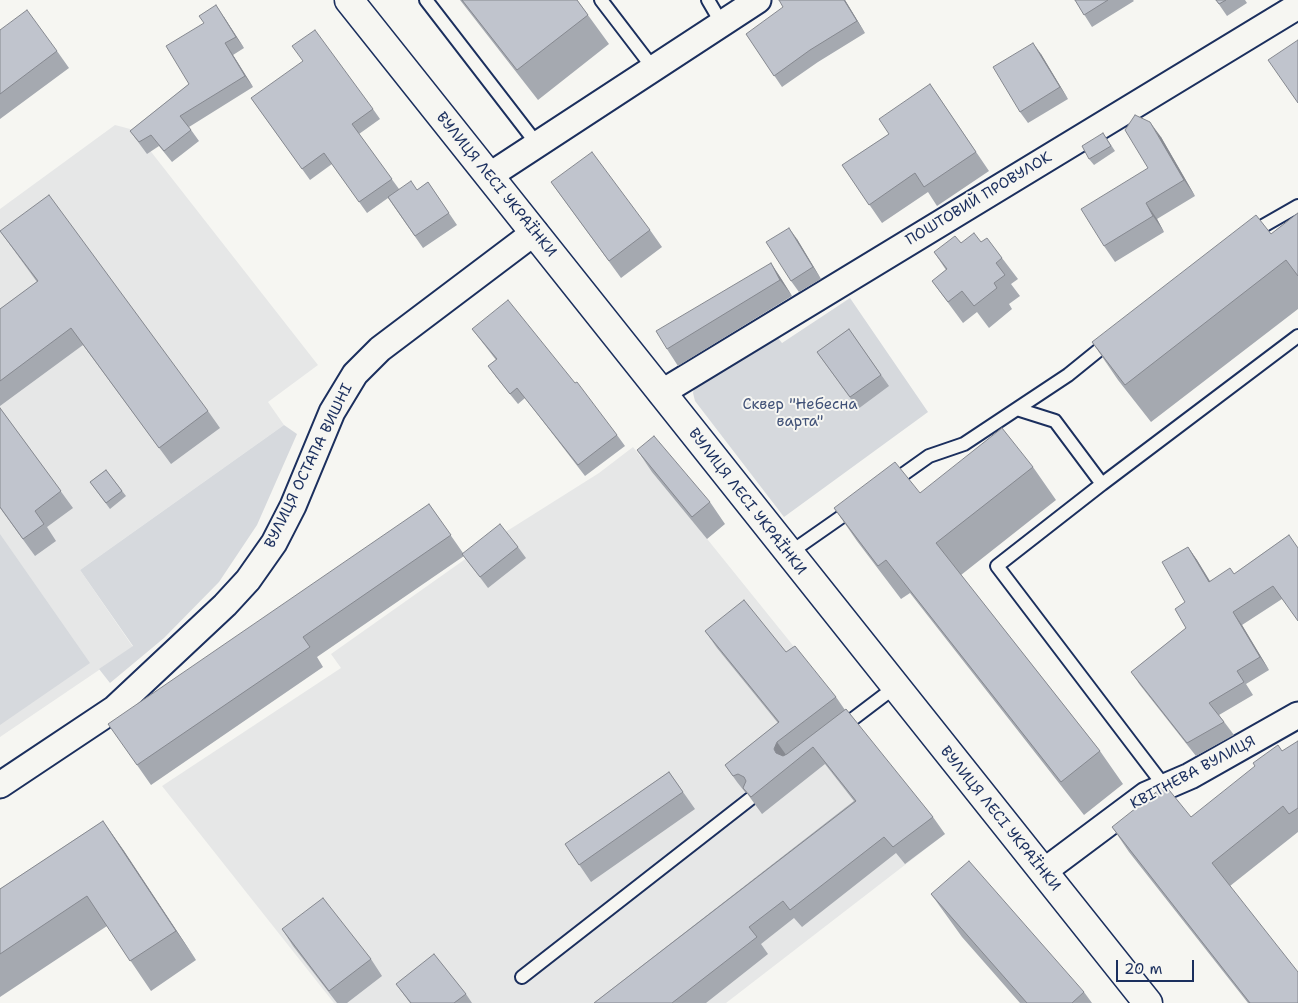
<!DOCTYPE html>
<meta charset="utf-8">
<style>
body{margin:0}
#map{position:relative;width:1298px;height:1003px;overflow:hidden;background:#f6f6f2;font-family:"Shantell Sans",sans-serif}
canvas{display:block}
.scale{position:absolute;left:1116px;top:960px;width:78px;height:22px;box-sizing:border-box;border:2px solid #1b2f5e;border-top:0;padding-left:6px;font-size:15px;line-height:18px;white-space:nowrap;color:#1b2f5e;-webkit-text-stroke:4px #f6f6f2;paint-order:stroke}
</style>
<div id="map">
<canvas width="1298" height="1003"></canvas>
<div class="scale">20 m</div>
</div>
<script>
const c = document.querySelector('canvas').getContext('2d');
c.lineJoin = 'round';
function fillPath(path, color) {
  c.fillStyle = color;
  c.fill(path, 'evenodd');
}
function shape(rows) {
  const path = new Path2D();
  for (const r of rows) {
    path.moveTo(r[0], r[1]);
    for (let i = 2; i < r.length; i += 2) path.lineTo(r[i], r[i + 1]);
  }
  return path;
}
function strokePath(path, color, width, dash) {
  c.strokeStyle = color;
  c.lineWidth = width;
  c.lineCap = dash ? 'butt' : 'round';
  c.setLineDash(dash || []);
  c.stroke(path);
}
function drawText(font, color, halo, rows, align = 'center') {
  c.font = font + ' "Shantell Sans",sans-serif';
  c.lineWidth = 4;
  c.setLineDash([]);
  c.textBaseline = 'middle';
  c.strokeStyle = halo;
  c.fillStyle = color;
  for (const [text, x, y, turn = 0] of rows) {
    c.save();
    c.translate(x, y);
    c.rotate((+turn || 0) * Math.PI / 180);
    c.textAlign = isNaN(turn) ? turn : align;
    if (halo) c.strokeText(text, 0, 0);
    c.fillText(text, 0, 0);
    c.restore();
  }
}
fillPath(shape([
 [115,125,134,130,318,365,268,402,284,425,80,570,133,647,0,737,0,209],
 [633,447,945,834,726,1003,334,1003,162,786,341,668,331,654,488,543,599,473]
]), '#e6e7e7');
fillPath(shape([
 [850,298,928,412,784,517,695,401,693,393,695,385,775,334,782,343],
 [284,425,297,434,257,525,219,582,164,638,110,683,99,669,133,646,80,570],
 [0,534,90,663,0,725]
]), '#d6d9dd');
const lane = shape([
 [426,0,537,144],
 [601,0,653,68],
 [708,0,722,24],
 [1249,234,1298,206],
 [1017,409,1055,421,1102,484,997,566,1165,787],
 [891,483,929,456,964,444,1068,375,1110,341],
 [1102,484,1298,336],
 [788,554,854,508],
 [841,728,895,687],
 [522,977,750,799]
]);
const street = shape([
 [489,176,758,0],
 [661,393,1298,6],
 [0,785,114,709,225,605,248,580,274,543,293,506,332,412,355,374,380,349,535,232],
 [1043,872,1146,795,1190,776,1298,715]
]);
const secondary = shape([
 [349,0,1148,1003]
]);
strokePath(lane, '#1b2f5e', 16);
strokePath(street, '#1b2f5e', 29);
strokePath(secondary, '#1b2f5e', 31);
strokePath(lane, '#f6f6f2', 12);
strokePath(street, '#f6f6f2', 25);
strokePath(secondary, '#f6f6f2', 28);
fillPath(shape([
 [460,0,577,0,609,44,538,100],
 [845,0,865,33,818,62,782,87,746,34],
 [1075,0,1133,0,1134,1,1092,27],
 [1216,0,1245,0,1247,3,1227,16],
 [224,17,244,48,233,55,253,87,189,127,199,141,172,162,159,146,147,154,130,131,189,84,204,23],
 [0,30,57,51,69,68,0,119],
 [1041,54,1068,99,1028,123,1020,112],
 [930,84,989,171,937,206,928,192,882,223,842,165,889,134],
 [251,98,373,109,380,119,359,134,399,189,417,190,428,182,457,225,423,248,388,198,367,213,332,164,310,180],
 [1103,133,1115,151,1094,165,1089,159],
 [1161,137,1195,196,1157,219,1164,232,1115,262,1104,246,1148,168],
 [551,182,650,230,662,247,621,278],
 [1298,213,1298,309,1151,422,1118,380,1092,342,1271,234],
 [0,231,208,411,220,428,171,464,83,345,0,406,0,309,37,282],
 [797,239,821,279,799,292,791,281],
 [981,242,1002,258,1018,279,1011,284,1020,296,1009,304,1012,309,989,328,977,312,963,323,932,281,946,270,934,252,961,243],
 [771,263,782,280,792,296,678,366,667,349],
 [472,329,617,435,625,446,585,476,525,398,518,404,496,377,488,366,496,360],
 [849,329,889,386,858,409,817,352],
 [0,408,73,508,47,527,56,541,35,556,0,508],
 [637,450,710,502,725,524,707,539,652,472],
 [1033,467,1056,500,961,575,1100,751,1123,784,1084,815,910,593,901,599,857,541,834,508,920,493],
 [106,470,126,496,110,509,90,482],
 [429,504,463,553,518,547,526,558,488,588,464,556,317,657,323,667,151,785,137,765],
 [1289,535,1282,599,1242,625,1269,670,1246,684,1253,695,1219,715,1234,735,1196,756,1140,685,1131,672,1186,628,1185,602,1188,547,1197,560,1210,581,1234,574],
 [705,631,786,652,836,697,845,710,933,817,945,834,905,864,896,853,802,927,794,918,761,944,768,954,706,1003,594,1003,854,801,825,764,762,814,746,792,745,792,737,782,725,765,778,723,717,648],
 [1298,741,1298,832,1230,886,1298,1003,1248,1003,1129,852,1112,827,1191,817],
 [669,772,695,809,591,882,565,844],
 [103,821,124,851,196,960,151,991,107,926,0,997,0,889],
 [931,894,1084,992,1092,1003,1020,1003,962,937],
 [282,929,371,959,382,976,347,1003,337,1003,293,946],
 [396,984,466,994,472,1003,410,1003]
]), '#a5a9b0');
fillPath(shape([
 [844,0,845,0,865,33,857,21],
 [216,5,224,17,244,48,236,37],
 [225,43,233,55,253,87,245,76],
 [1033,43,1041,54,1068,99,1060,87],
 [1150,122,1161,137,1195,196,1184,180],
 [1146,203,1157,219,1164,232,1153,216],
 [789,228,797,239,821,279,813,267],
 [771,263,782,280,792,296,780,280],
 [1188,547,1197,560,1218,595,1209,582],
 [1233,612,1242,625,1269,670,1260,657],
 [777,742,789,759,776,753,774,749],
 [103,821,124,851,196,960,176,931]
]), '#868990');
const building = shape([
 [462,0,577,0,588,15,517,70,462,0],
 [779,0,844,0,857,21,810,50,774,76,746,34,783,7,779,0],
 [1075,0,1108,0,1084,15,1075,0],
 [1216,0,1226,0,1219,4,1216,0],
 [216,5,236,37,225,43,245,76,180,116,191,130,164,151,151,135,139,142,130,131,189,84,166,46,204,23,199,16,216,5],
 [27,10,57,51,0,94,0,30,27,10],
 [315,30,373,109,352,124,392,179,359,202,324,153,302,169,251,98,303,61,292,46,315,30],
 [1298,40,1298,103,1268,60,1298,40],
 [1033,43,1060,87,1020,112,993,67,1033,43],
 [930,84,976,152,924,187,915,173,869,205,842,165,889,134,879,119,930,84],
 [1135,115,1150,122,1184,180,1146,203,1153,216,1104,246,1081,209,1148,168,1125,130,1135,115],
 [1103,133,1111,146,1089,159,1082,146,1103,133],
 [592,152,650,230,609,261,551,182,592,152],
 [411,181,417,190,428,182,449,213,415,236,388,197,411,181],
 [49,195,208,411,159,448,71,328,0,381,0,309,38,281,0,231,49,195],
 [1298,213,1298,276,1286,260,1125,385,1092,342,1256,215,1271,234,1298,213],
 [789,228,813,267,791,281,766,242,789,228],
 [974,233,981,242,987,238,1002,258,996,263,1005,275,994,283,997,288,974,306,962,291,948,302,932,281,947,269,934,252,955,236,961,243,974,233],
 [771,263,780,280,667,349,656,331,771,263],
 [508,300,575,383,577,382,617,435,578,465,517,388,510,394,488,366,497,359,472,329,508,300],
 [849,329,881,375,850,397,817,352,849,329],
 [0,408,61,491,35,511,44,524,23,539,0,507,0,408],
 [1002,428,1033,467,936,543,1100,751,1061,782,886,560,878,566,834,508,895,462,920,493,1002,428],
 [654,436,710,502,692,517,637,450,654,436],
 [106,470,122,491,106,503,90,482,106,470],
 [429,504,451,535,303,637,310,647,137,765,108,724,429,504],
 [500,524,518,547,480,577,462,554,500,524],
 [1289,535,1298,548,1298,621,1273,586,1233,612,1260,657,1237,671,1244,682,1209,703,1224,722,1187,743,1131,672,1186,628,1175,609,1185,602,1162,562,1188,547,1209,582,1230,568,1234,574,1289,535],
 [744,600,786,652,795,646,836,697,777,742,774,749,776,753,783,756,787,754,846,709,933,817,893,847,884,837,790,910,783,901,749,927,757,937,672,1003,594,1003,856,801,813,747,751,797,743,788,746,781,744,777,738,774,733,776,725,765,779,722,705,631,744,600],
 [1298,741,1298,808,1289,814,1283,806,1212,863,1298,972,1298,1003,1250,1003,1112,827,1165,785,1191,817,1255,766,1253,763,1278,745,1282,751,1298,741],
 [669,772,683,792,579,865,565,844,669,772],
 [103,821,176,931,130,961,87,896,0,954,0,889,103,821],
 [969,861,1084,992,1072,1003,1027,1003,931,894,969,861],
 [323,898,371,959,329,991,282,929,323,898],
 [434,954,466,994,454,1003,411,1003,396,984,434,954]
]);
fillPath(building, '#c0c4cd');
strokePath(building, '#868990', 1);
drawText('15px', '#1b2f5e', '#f6f6f2', [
 ["ВУЛИЦЯ ЛЕСІ УКРАЇНКИ",496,185,51],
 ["ПОШТОВИЙ ПРОВУЛОК",979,199,-31],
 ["ВУЛИЦЯ ОСТАПА ВИШНІ",309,466,-64],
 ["ВУЛИЦЯ ЛЕСІ УКРАЇНКИ",747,502,52],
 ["КВІТНЕВА ВУЛИЦЯ",1193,773,-28],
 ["ВУЛИЦЯ ЛЕСІ УКРАЇНКИ",1000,819,51]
]);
drawText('15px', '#405177', '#f6f6f2', [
 ["Сквер \"Небесна",800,405],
 ["варта\"",800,422]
]);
</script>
